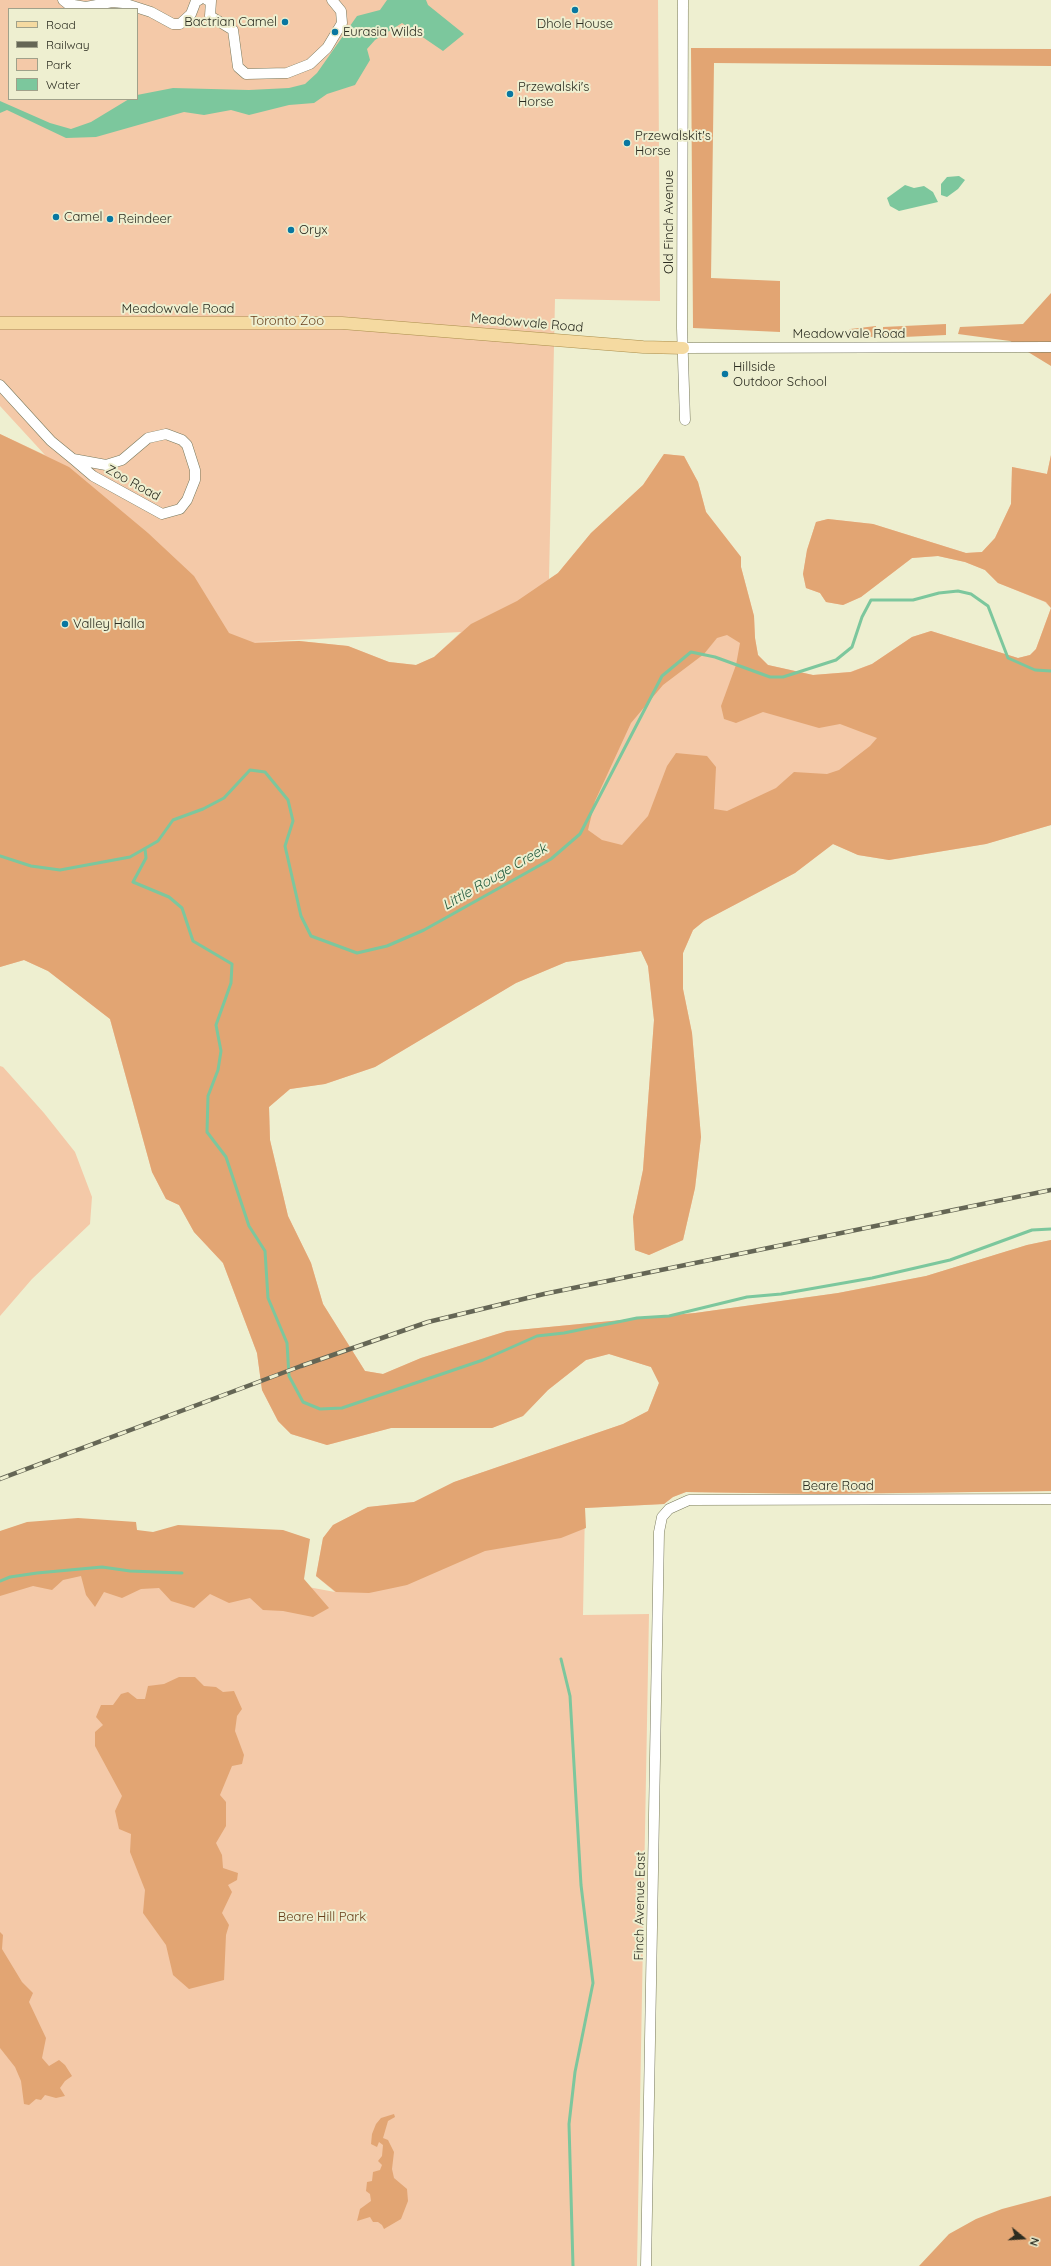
<!DOCTYPE html>
<style>
body{margin:0}
#map{position:relative;width:1051px;height:2266px;overflow:hidden;background:#eeefd0;font-family:Quicksand,sans-serif}
canvas{display:block}
.legend{position:absolute;left:8px;top:8px;width:130px;height:92px;box-sizing:border-box;background:#eeefd0;border:1px solid #a0a18a;margin:0;padding:5px 7px;list-style:none;font-size:12px;color:#2b2c20}
.legend li{display:flex;align-items:center;gap:8px;height:20px}
.legend b{width:20px;border:1px solid #a0a18a}
.north{position:absolute;left:1003px;top:2218px;width:40px;height:40px;-webkit-text-stroke:3px #eeefd0;paint-order:stroke;rotate:108deg;font-size:11px;font-weight:700;line-height:16px;text-align:center;color:#2b2c20}
.north::after{content:'';display:block;margin:auto;width:14px;height:18px;background:#2b2c20;clip-path:polygon(50% 0,100% 100%,50% 72%,0 100%)}
</style>
<div id="map">
<canvas width="1051" height="2266"></canvas>
<ul class="legend">
<li><b style="height:5px;background:#f5daa1"></b>Road</li>
<li><b style="height:5px;background:#656655"></b>Railway</li>
<li><b style="height:11px;background:#f4c9a8"></b>Park</li>
<li><b style="height:11px;background:#7cc79d"></b>Water</li>
</ul>
<div class="north">N</div>
</div>
<script>
const c = document.querySelector('canvas').getContext('2d');
c.lineJoin = 'round';
function fillPath(path, color) {
  c.fillStyle = color;
  c.fill(path, 'evenodd');
}
function shape(rows) {
  const path = new Path2D();
  for (const r of rows) {
    path.moveTo(r[0], r[1]);
    for (let i = 2; i < r.length; i += 2) path.lineTo(r[i], r[i + 1]);
  }
  return path;
}
function strokePath(path, color, width, dash) {
  c.strokeStyle = color;
  c.lineWidth = width;
  c.lineCap = dash ? 'butt' : 'round';
  c.setLineDash(dash || []);
  c.stroke(path);
}
function drawText(font, color, halo, rows, align = 'center') {
  c.font = font + ' Quicksand,sans-serif';
  c.lineWidth = 4;
  c.setLineDash([]);
  c.textBaseline = 'middle';
  c.strokeStyle = halo;
  c.fillStyle = color;
  for (const [text, x, y, turn = 0] of rows) {
    c.save();
    c.translate(x, y);
    c.rotate((+turn || 0) * Math.PI / 180);
    c.textAlign = isNaN(turn) ? turn : align;
    if (halo) c.strokeText(text, 0, 0);
    c.fillText(text, 0, 0);
    c.restore();
  }
}
fillPath(shape([
 [0,0,658,0,660,301,555,299,549,579,558,573,591,533,643,485,664,454,684,456,698,482,706,512,741,557,741,567,754,616,755,638,758,655,768,665,813,675,850,672,872,664,912,637,931,631,1018,658,1030,655,1036,649,1051,608,1045,602,998,583,985,570,965,562,938,556,912,558,861,597,843,605,826,602,820,593,806,588,803,574,807,550,816,522,828,519,873,524,966,553,982,552,995,538,1011,504,1012,467,1047,474,1051,455,1051,825,986,844,889,860,858,855,833,844,795,873,704,921,693,930,683,953,683,989,692,1033,701,1137,695,1188,683,1240,649,1255,635,1250,633,1217,643,1170,654,1020,648,966,641,951,566,962,516,983,375,1067,325,1084,290,1089,269,1107,270,1140,288,1216,311,1263,323,1304,365,1371,383,1374,421,1358,507,1331,695,1313,838,1293,926,1276,1027,1245,1051,1240,1051,1491,821,1494,686,1492,673,1497,664,1504,585,1508,583,1615,649,1614,637,2266,0,2266,0,1566,59,1541,335,1592,316,1576,323,1538,333,1525,368,1507,414,1502,454,1482,623,1424,648,1411,659,1383,651,1367,609,1354,586,1360,548,1390,523,1416,492,1428,391,1428,327,1445,291,1434,278,1421,262,1390,257,1353,223,1263,194,1232,179,1205,166,1199,152,1172,110,1019,48,971,24,960,0,967,0,434,45,455,0,406],
 [9,9,137,9,137,99,9,99],
 [461,632,434,657,416,665,389,662,348,646,299,641,253,642],
 [0,1066,3,1067,44,1113,75,1152,92,1197,90,1224,32,1279,0,1316]
]), '#f4c9a8');
fillPath(shape([
 [691,48,1051,49,1051,66,714,63,711,278,780,281,780,332,693,328],
 [1051,293,1051,366,1010,341,958,334,960,327,1023,324],
 [946,324,946,335,883,338,883,327],
 [876,326,875,337,844,336,850,329],
 [0,434,69,467,148,533,194,576,229,633,255,643,299,641,348,646,389,662,416,665,434,657,471,624,517,601,558,573,591,533,643,485,664,454,684,456,698,482,706,512,741,557,741,567,754,616,755,638,758,655,768,665,813,675,851,672,872,664,912,637,931,631,1018,658,1030,655,1036,649,1051,608,1046,602,998,583,985,570,965,562,938,556,912,558,861,597,843,605,826,602,820,593,806,588,803,574,807,550,816,522,828,519,873,524,966,553,982,552,995,538,1011,504,1012,467,1047,474,1051,455,1051,825,986,844,889,860,858,855,833,844,795,873,704,921,693,930,683,953,683,989,692,1033,701,1137,695,1188,683,1240,649,1255,635,1250,633,1217,643,1170,654,1020,648,966,641,951,566,962,516,983,375,1067,325,1084,290,1089,269,1107,270,1140,288,1216,311,1263,323,1304,365,1371,383,1374,421,1358,507,1331,695,1313,838,1293,926,1276,1027,1245,1051,1240,1051,1491,821,1494,686,1492,673,1497,664,1504,585,1508,586,1528,561,1538,485,1551,407,1585,393,1588,369,1593,336,1592,316,1576,323,1538,333,1525,368,1507,414,1502,454,1482,623,1424,648,1411,659,1383,651,1367,609,1354,586,1360,548,1390,523,1416,492,1428,391,1428,327,1445,291,1434,278,1421,262,1390,257,1353,223,1263,194,1232,179,1205,166,1199,152,1172,110,1019,48,971,24,960,0,967],
 [727,635,740,643,736,665,721,706,724,719,736,723,763,712,819,728,840,724,877,738,870,746,839,770,827,774,794,772,776,788,727,811,714,809,716,767,707,756,676,753,667,766,648,816,622,845,602,840,588,830,595,801,631,723,663,685,704,654,717,638],
 [78,1518,136,1522,137,1530,153,1532,178,1525,283,1530,310,1539,304,1579,329,1608,313,1617,283,1611,263,1610,250,1598,229,1603,210,1594,194,1608,171,1601,159,1588,141,1589,122,1598,104,1592,95,1607,86,1595,81,1576,63,1580,52,1590,33,1586,0,1596,0,1531,27,1522],
 [179,1677,195,1677,204,1686,216,1687,223,1692,234,1691,242,1709,237,1716,235,1731,244,1755,242,1764,232,1766,220,1795,226,1802,226,1826,216,1843,222,1855,223,1868,238,1873,237,1880,228,1885,232,1892,222,1913,229,1925,226,1935,224,1980,189,1989,173,1975,166,1945,143,1913,145,1890,130,1852,131,1834,119,1829,115,1811,122,1796,95,1746,95,1732,103,1725,96,1717,101,1705,113,1705,121,1694,128,1692,137,1699,145,1699,148,1686,164,1684],
 [0,1932,3,1935,2,1949,22,1982,33,1993,29,2002,46,2038,42,2058,49,2066,59,2060,65,2065,72,2076,65,2081,60,2088,65,2096,56,2098,45,2095,41,2100,36,2099,29,2105,24,2104,21,2081,15,2067,0,2048],
 [394,2114,395,2117,388,2121,383,2138,388,2140,394,2152,392,2169,394,2178,407,2189,408,2201,401,2219,384,2229,382,2225,378,2222,373,2222,370,2217,357,2221,360,2209,371,2201,370,2194,366,2191,367,2182,372,2181,373,2172,380,2170,382,2165,378,2161,382,2156,383,2145,379,2142,377,2147,371,2144,372,2134,376,2124,381,2118],
 [1051,2196,1051,2266,919,2266,949,2234,976,2219,1002,2209]
]), '#e2a573');
fillPath(shape([
 [387,0,426,0,428,5,464,34,443,51,402,23,375,40,367,49,370,60,355,85,327,94,314,103,289,105,249,115,231,110,204,115,184,112,96,137,66,138,7,110,0,113,0,101,50,123,71,129,91,122,129,99,137,99,137,95,173,88,249,90,289,88,305,84,317,73,357,16,380,10],
 [959,176,965,180,958,189,947,197,941,195,941,184,947,177],
 [905,185,914,188,924,186,933,192,938,202,899,211,890,206,887,198]
]), '#7cc79d');
strokePath(shape([
 [145,849,146,858,133,882,169,897,182,908,193,941,232,964,231,983,216,1025,221,1051,218,1070,208,1096,207,1132,226,1157,249,1226,265,1251,268,1298,287,1343,289,1376,303,1402,320,1409,342,1408,483,1360,537,1336,564,1333,637,1318,669,1316,747,1297,781,1294,872,1278,950,1260,1032,1230,1051,1229],
 [0,856,31,866,60,870,130,857,158,841,173,820,203,809,224,798,250,770,265,772,288,800,293,821,285,846,301,916,311,936,357,953,387,946,424,930,551,859,580,834,662,676,691,652,715,657,770,677,783,677,836,660,852,647,862,617,871,600,913,600,939,593,958,591,971,594,988,606,1008,658,1035,670,1051,671],
 [0,1581,10,1577,37,1573,102,1567,130,1571,182,1573],
 [561,1659,570,1696,581,1885,593,1983,575,2072,569,2124,573,2266]
]), '#7cc79d', 3);
const minor = shape([
 [63,0,68,4,86,7,112,2,123,3,151,12,173,24,180,24,191,14,196,1,199,0],
 [207,0,211,1,210,16,233,30,238,67,246,74,287,73,310,64,327,48,342,23,341,11,332,0],
 [683,0,682,328,685,420],
 [683,348,1051,347],
 [0,385,51,441,73,459,93,476,162,514,180,509,187,500,195,480,195,470,187,445,182,440,166,434,148,438,122,460,106,465,73,459],
 [646,2266,659,1532,662,1517,669,1509,689,1500,1051,1499]
]);
const major = shape([
 [0,323,342,323,643,347,683,348]
]);
strokePath(minor, '#78795d', 11);
strokePath(major, '#aa8e4b', 13);
strokePath(minor, '#fff', 10);
strokePath(major, '#f5daa1', 12);
const rail = shape([
 [0,1479,301,1366,428,1322,544,1294,1051,1190]
]);
strokePath(rail, '#656655', 4.5);
strokePath(rail, '#eeefd0', 3, [9]);
for (const [x, y, r, color] of [
 [575,10,4,"#0877a1"],
 [285,22,4,"#0877a1"],
 [335,32,4,"#0877a1"],
 [510,94,4,"#0877a1"],
 [627,143,4,"#0877a1"],
 [56,217,4,"#0877a1"],
 [110,219,4,"#0877a1"],
 [291,230,4,"#0877a1"],
 [725,374,4,"#0877a1"],
 [65,624,4,"#0877a1"]
]) {
  const dot = new Path2D();
  dot.arc(x, y, r, 0, 2 * Math.PI);
  c.fillStyle = color;
  c.fill(dot);
  strokePath(dot, '#eeefd0', 1.5);
}
drawText('13px', '#2b2c20', '#eeefd0', [
 ["Bactrian Camel",277,22,"right"],
 ["Dhole House",575,24,"center"],
 ["Eurasia Wilds",343,32],
 ["Przewalski's",518,87],
 ["Horse",518,102],
 ["Przewalskit's",635,136],
 ["Horse",635,151],
 ["Camel",64,217],
 ["Reindeer",118,219],
 ["Oryx",299,230],
 ["Hillside",733,367],
 ["Outdoor School",733,382],
 ["Valley Halla",73,624]
], 'left');
drawText('13px', '#2b2c20', '#eeefd0', [
 ["Old Finch Avenue",669,222,-90],
 ["Meadowvale Road",178,309],
 ["Meadowvale Road",527,323,5],
 ["Meadowvale Road",849,334],
 ["Zoo Road",133,483,29],
 ["Beare Road",838,1486],
 ["Finch Avenue East",640,1906,-89]
]);
drawText('13px', '#683f1a', '#eeefd0', [
 ["Toronto Zoo",287,321],
 ["Beare Hill Park",322,1917]
]);
drawText('italic 14px', '#20593c', '#eeefd0', [
 ["Little Rouge Creek",495,877,-30]
]);
</script>
